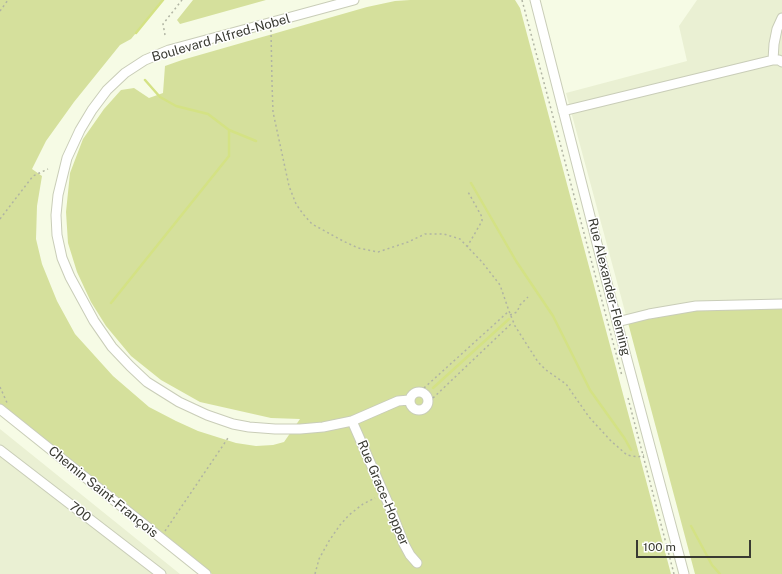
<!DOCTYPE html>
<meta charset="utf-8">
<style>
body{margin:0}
#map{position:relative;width:782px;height:574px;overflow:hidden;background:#f6fbe5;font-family:"Public Sans",sans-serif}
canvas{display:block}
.scale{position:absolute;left:636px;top:540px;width:115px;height:18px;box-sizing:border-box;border:2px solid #393a32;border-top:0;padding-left:5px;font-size:12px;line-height:14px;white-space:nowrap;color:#393a32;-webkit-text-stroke:3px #fff;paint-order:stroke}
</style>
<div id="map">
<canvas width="782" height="574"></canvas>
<div class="scale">100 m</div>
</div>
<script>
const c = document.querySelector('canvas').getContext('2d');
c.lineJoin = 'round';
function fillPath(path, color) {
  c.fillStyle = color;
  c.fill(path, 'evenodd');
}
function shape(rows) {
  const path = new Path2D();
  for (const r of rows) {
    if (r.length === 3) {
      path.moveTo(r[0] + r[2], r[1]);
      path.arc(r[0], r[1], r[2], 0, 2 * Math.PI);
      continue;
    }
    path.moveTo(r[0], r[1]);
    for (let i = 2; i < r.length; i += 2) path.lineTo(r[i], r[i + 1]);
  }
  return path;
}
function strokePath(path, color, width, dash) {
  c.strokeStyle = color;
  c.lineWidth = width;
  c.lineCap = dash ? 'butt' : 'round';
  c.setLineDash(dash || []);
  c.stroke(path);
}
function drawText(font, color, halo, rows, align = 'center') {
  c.font = font + ' "Public Sans",sans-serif';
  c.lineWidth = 3;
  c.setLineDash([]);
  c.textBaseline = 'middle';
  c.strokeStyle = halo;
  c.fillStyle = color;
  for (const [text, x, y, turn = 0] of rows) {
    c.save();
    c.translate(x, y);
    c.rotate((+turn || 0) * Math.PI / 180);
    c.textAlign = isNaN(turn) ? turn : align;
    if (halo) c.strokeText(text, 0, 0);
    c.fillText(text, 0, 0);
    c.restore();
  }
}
fillPath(shape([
 [697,0,782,0,782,309,699,309,627,319,566,93,687,61,679,26],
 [0,429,180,574,0,574]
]), '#eaf0d3');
fillPath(shape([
 [0,0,163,0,131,39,120,45,74,102,46,141,32,169,42,176,37,206,36,239,42,264,57,301,75,334,113,376,149,407,176,421,198,431,236,443,256,446,273,445,284,442,300,419,271,418,200,402,161,380,131,356,106,326,91,302,77,272,68,243,66,212,70,173,83,139,104,109,121,90,134,88,149,98,163,93,165,66,182,60,367,7,395,1,410,0,515,0,520,8,671,574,212,574,0,407],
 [193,0,266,0,180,24,177,20],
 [699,309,782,309,782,574,695,574,627,319]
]), '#d5e09c');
strokePath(shape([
 [136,33,163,0],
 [145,80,160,97,176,106,208,114,229,130,256,141],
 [471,183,516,261,553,316,590,390,625,439,631,450],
 [111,303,229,156,229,130],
 [433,388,509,319],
 [691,526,712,565,720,574]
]), '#d4e284', 2.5);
const minor = shape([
 [354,0,169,50,145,60,125,73,107,90,92,110,80,130,67,158,58,195,56,215,57,235,62,258,70,277,94,321,112,347,130,366,147,382,179,402,207,415,233,424,249,427,275,429,300,429,323,427,352,421,398,401,409,400],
 [535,0,617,322,684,574],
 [773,60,774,44,777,29,782,18],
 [563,111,773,60,779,60,782,62],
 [617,322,649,314,696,306,782,304],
 [419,401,9],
 [0,409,206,574],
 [352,421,388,503,404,544,410,555,417,563],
 [0,450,161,574]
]);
strokePath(minor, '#c9cdb8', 11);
strokePath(shape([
 [522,0,622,376],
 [0,11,8,0],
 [271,30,272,83,273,112,289,186,296,204,303,214,312,224,343,241,358,248,378,252,408,242,425,234,444,234,460,239,482,262,500,285,509,311,515,326,538,362,546,370,566,384,589,417,611,441,627,455,638,457,644,455],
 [165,35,163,24,182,0],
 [0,219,33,176,48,169],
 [467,247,482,221,482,217,467,190],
 [510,315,517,312,520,305,528,297],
 [0,387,8,405],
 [424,388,509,311],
 [433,398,513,322],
 [628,398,674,574],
 [165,531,228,438],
 [315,574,319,559,329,541,340,525,349,515,363,504,375,498]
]), '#b0b4a3', 1.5, [2, 3]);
strokePath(minor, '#fff', 9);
drawText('13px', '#393a32', '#fff', [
 ["Boulevard Alfred-Nobel",221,38,-16],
 ["Rue Alexander-Fleming",609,287,76],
 ["Chemin Saint-François",103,492,39],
 ["Rue Grace-Hopper",383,493,67],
 ["700",80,512,38]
]);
</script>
